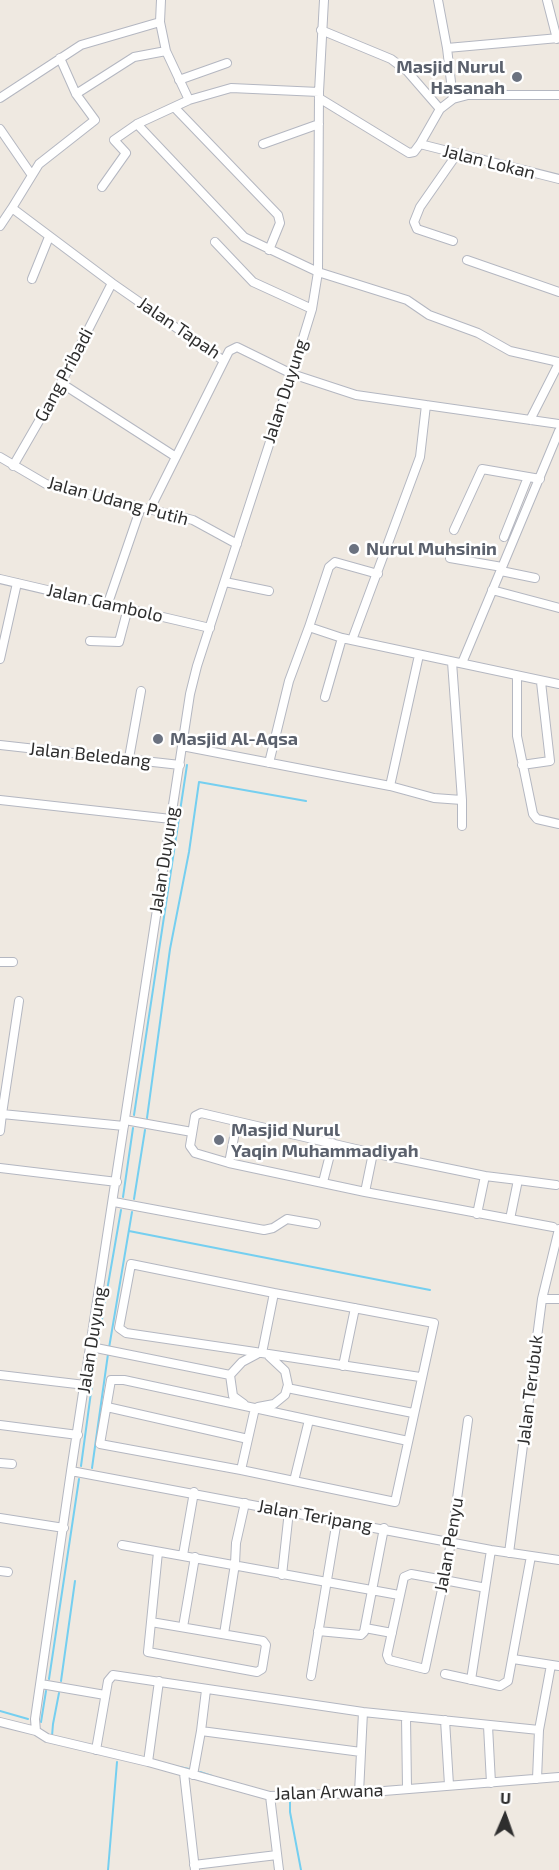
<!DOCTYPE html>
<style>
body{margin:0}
#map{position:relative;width:559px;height:1870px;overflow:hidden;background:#efe9e1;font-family:"Exo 2",sans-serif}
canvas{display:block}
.north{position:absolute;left:475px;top:1786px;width:60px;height:60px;-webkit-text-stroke:4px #fff;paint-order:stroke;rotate:2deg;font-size:16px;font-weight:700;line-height:24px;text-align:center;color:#2e2e2e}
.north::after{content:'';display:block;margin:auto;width:21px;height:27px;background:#2e2e2e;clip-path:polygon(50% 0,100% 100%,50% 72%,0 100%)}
</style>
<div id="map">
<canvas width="559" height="1870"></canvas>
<div class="north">U</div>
</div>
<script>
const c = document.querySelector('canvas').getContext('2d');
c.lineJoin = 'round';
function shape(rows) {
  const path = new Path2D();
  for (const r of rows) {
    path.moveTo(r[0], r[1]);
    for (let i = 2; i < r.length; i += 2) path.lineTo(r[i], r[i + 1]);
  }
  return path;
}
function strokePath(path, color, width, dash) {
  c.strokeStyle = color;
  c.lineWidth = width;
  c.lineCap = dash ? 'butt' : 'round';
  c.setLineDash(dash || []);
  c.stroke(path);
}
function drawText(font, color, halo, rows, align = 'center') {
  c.font = font + ' "Exo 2",sans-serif';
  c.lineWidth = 5;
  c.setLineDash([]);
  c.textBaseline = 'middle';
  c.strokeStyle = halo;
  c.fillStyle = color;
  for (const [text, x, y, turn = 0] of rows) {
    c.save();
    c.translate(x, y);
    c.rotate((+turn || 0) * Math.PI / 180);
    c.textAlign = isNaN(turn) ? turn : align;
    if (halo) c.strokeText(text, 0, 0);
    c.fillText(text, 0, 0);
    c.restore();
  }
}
strokePath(shape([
 [134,1115,187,765],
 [147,1118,170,949,189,852,199,782,306,801],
 [123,1197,133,1128],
 [134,1199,145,1130],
 [129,1231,430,1290],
 [109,1348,132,1212],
 [81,1466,97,1348,121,1210],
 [92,1468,108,1354],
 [49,1679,79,1479],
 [61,1681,75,1581],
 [0,1711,28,1719],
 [41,1722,46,1691],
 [54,1736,52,1736,53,1724,59,1693],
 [174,1766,189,1769],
 [200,1772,212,1776],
 [296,1799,290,1799,290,1812,301,1870],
 [108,1870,117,1762]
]), '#75cff0', 2);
const street = shape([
 [161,0,160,22,166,51,189,100],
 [438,0,447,48,453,99],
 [547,0,557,39],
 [321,30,391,59,407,71,440,109,453,99,468,95,559,95],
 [447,48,559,38],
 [179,80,227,63],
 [76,94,134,57,166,51],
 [0,98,81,45,160,22],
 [319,98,409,153,414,152,420,144,440,109],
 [175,108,278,215,280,223,269,250],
 [137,124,244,237,318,272,407,300,429,315,478,333,510,351,559,362],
 [0,129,31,174],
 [263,144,319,124],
 [420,144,559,179],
 [102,187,126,153,114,140,137,124,189,100,231,88,319,92],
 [12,208,39,164,95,120,76,94,60,58],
 [0,226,12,208,112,283,224,361,229,351,237,347,292,374,356,395,559,424],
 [453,241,417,229,414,222,420,207,457,154],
 [215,242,253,282,312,309],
 [467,260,559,292],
 [32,279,49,237],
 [61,383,176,457],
 [530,420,559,363],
 [0,457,46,484,193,520,237,544],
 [13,466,61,383,112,283],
 [150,509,224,361],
 [454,530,482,469,540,479],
 [504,537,528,477],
 [450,558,502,567],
 [501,571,535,578],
 [378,574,335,562,329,567,309,627,342,638,559,684],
 [0,579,210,628],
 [225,582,269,591],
 [492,590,559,608],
 [108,603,141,507],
 [352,640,420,457,426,405],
 [90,641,119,642,128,608],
 [0,659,17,583],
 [452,662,462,800],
 [462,663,559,431],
 [517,677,517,736,533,814,537,819,559,824],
 [325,697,342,638],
 [0,745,180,765],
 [182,746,390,786,434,798,462,800,462,826],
 [129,758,141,691],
 [269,763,289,681,309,627],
 [522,765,550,761,541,682],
 [390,786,419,655],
 [0,800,171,819],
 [0,962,13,962],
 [2,1114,19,1001],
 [125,1120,192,1132],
 [0,1131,2,1114,124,1126],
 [229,1163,237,1122],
 [0,1168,117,1182],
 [323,1182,333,1143],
 [365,1192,373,1153],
 [114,1202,264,1230,273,1228,287,1219,316,1224],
 [477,1214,485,1176],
 [510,1219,365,1192,229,1163,195,1153,190,1146,195,1116,201,1113,373,1153,485,1176,518,1180],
 [553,1227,510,1219,518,1180,556,1185],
 [542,1299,559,1299],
 [91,1347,230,1375,242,1362,257,1354],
 [262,1353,274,1293,131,1264,119,1328,126,1333,262,1353,420,1377],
 [343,1366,355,1308],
 [0,1375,85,1385],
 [230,1375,233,1396,244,1404],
 [287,1388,413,1413],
 [107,1407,248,1439],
 [258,1407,274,1404,285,1395,288,1385,285,1371,269,1356],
 [255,1408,241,1470,100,1444,111,1380,124,1380,408,1441],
 [468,1420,451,1542,444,1580,425,1669,389,1660,387,1655,404,1577,411,1574,444,1580,481,1587],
 [0,1425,78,1435],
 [0,1463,12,1464],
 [241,1470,395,1502,434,1323,274,1293],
 [71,1471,491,1550,559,1560],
 [294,1481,309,1420],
 [0,1518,64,1528],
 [122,1545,399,1595],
 [509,1553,542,1299,559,1229],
 [183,1555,194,1492],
 [0,1571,8,1572],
 [282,1575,289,1511],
 [151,1622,263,1641,266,1645,262,1669,257,1672,148,1652,158,1552],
 [183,1627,195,1557],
 [365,1628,392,1633],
 [318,1631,361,1635,364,1632,384,1528],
 [224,1634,235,1564,236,1543,245,1503],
 [513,1659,559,1666],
 [445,1674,500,1686,508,1681,531,1556],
 [311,1676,337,1520],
 [471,1680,491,1550],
 [41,1684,105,1695],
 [206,1690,201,1731,361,1752,363,1712],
 [406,1717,407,1788],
 [445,1720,449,1785],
 [0,1722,36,1731,47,1738,148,1762,270,1796,359,1793,559,1777],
 [488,1726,491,1783],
 [36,1731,35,1719,71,1471,190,694,197,666,292,374,312,309,318,272,319,92,324,0],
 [96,1750,108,1681,113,1675,363,1712,539,1730],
 [148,1762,159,1681],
 [184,1773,195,1870],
 [193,1775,201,1731],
 [537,1779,539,1730,551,1665],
 [359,1793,361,1752],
 [270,1796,279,1870],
 [194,1865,277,1855]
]);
strokePath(street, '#b4b7c1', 10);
strokePath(street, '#fff', 8);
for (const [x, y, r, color] of [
 [517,77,6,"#6b7280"],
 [354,549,6,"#6b7280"],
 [158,739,6,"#6b7280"],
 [219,1140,6,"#6b7280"]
]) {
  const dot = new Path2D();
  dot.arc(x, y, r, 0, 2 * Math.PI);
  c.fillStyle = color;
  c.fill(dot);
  strokePath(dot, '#fff', 2);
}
drawText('bold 18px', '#5b616d', '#fff', [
 ["Masjid Nurul",505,67,"right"],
 ["Hasanah",505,88,"right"],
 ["Nurul Muhsinin",366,549],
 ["Masjid Al-Aqsa",170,739],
 ["Masjid Nurul",231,1130],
 ["Yaqin Muhammadiyah",231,1151]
], 'left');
drawText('18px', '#2e2e2e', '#fff', [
 ["Jalan Lokan",489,162,14],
 ["Jalan Tapah",179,328,34],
 ["Gang Pribadi",64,375,-62],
 ["Jalan Duyung",285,391,-72],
 ["Jalan Udang Putih",118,501,15],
 ["Jalan Gambolo",105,603,13],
 ["Jalan Beledang",90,755,6],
 ["Jalan Duyung",164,860,-81],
 ["Jalan Duyung",92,1340,-81],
 ["Jalan Terubuk",530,1390,-83],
 ["Jalan Teripang",315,1516,10],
 ["Jalan Penyu",449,1545,-80],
 ["Jalan Arwana",329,1792,-2]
]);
</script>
